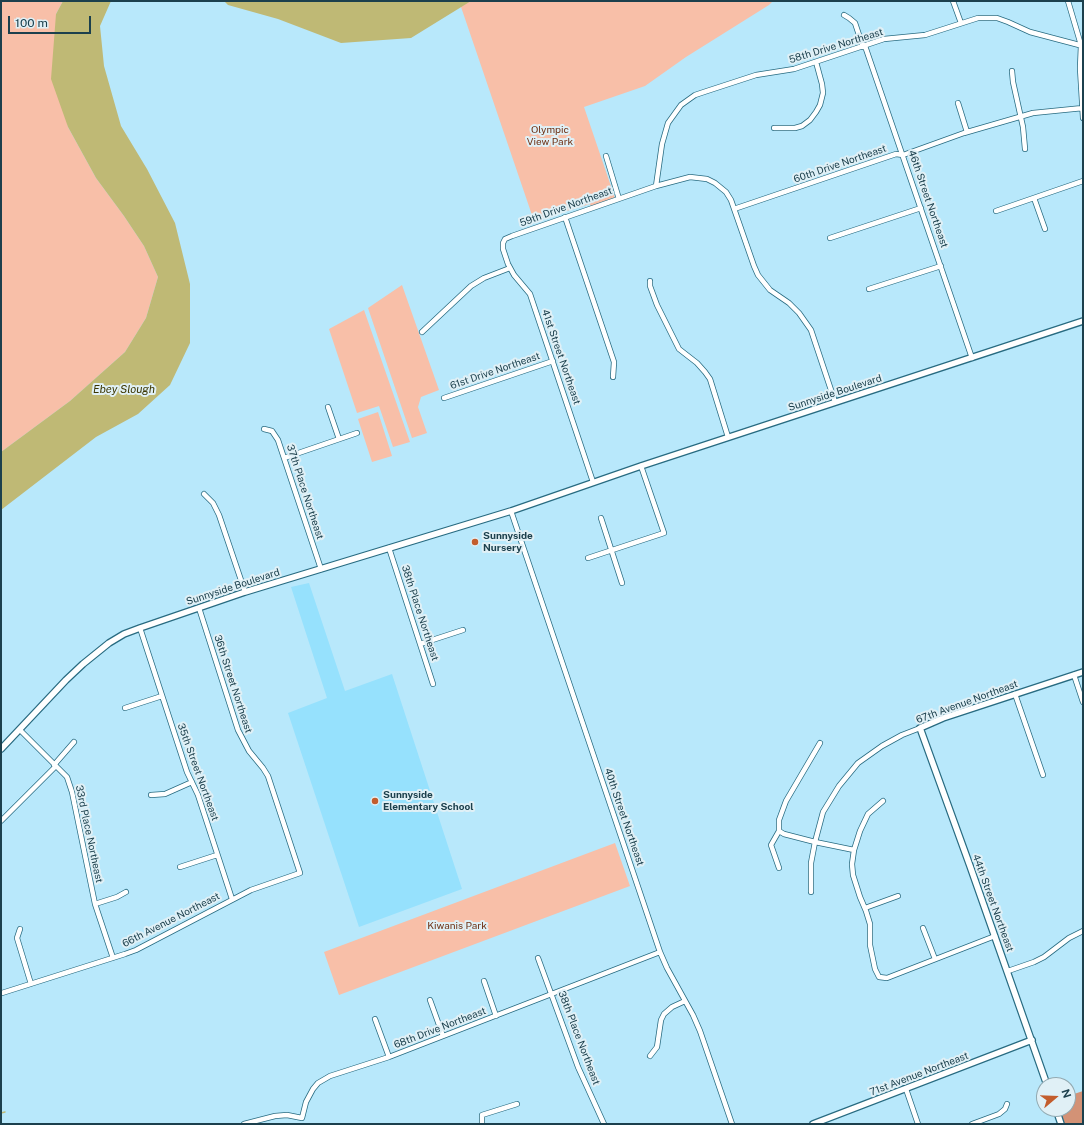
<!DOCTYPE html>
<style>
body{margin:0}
#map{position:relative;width:1084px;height:1125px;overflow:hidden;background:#b8e8fb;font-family:"Public Sans",sans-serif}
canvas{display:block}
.frame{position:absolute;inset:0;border:2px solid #1c404d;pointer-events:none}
.north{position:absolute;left:1036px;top:1077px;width:40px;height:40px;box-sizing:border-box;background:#e0f0f6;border:1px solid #92aab2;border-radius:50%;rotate:71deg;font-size:11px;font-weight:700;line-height:16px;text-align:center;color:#1c404d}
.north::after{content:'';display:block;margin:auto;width:14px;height:18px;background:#c35d2d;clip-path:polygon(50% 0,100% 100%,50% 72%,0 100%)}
.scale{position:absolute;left:8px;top:16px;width:83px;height:18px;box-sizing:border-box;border:2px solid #1c404d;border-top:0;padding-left:5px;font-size:12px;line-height:14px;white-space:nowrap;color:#1c404d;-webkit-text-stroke:3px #e0f0f6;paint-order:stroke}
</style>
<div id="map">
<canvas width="1084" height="1125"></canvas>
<div class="frame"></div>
<div class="north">N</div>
<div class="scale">100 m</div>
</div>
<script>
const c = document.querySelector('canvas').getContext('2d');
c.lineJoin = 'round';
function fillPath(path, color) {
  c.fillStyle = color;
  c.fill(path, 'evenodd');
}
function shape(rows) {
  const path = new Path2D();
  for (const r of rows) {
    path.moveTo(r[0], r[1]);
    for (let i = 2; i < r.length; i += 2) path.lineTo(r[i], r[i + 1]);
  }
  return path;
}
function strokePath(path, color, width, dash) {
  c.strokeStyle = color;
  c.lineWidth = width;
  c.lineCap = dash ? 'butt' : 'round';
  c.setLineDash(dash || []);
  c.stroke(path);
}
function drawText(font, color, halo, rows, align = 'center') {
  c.font = font + ' "Public Sans",sans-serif';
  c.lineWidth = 4;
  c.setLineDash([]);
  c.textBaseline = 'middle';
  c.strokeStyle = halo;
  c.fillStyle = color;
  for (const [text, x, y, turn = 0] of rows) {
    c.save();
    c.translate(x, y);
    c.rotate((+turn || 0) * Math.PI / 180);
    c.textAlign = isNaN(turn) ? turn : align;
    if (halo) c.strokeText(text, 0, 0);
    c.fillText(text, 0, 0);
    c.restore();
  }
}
fillPath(shape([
 [309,583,345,691,392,674,462,889,359,927,288,713,327,698,291,587]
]), '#96e1fd');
fillPath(shape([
 [1,1,63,1,56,14,68,127,96,178,124,216,144,246,158,277,146,318,125,352,70,401,1,452],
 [463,1,773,1,769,5,686,57,645,86,584,107,616,201,592,210,590,204,534,221,460,4],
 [402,285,439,390,421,397,418,407,427,433,412,438,368,308],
 [364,310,410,442,393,447,379,406,357,413,329,329],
 [378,412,392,456,372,462,358,419],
 [615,843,630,886,339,995,324,952]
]), '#f8bfa8');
fillPath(shape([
 [1083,1091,1083,1124,1064,1124,1059,1109,1068,1109,1068,1096]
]), '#d39276');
fillPath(shape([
 [63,1,111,1,100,26,104,66,121,126,147,169,175,223,190,284,190,343,170,385,138,414,96,437,1,510,1,452,70,401,125,352,146,318,158,277,144,246,124,216,96,178,68,127,51,79,56,14],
 [224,1,471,1,411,38,341,43,278,19,228,5]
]), '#bfb975');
strokePath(shape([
 [1,1113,5,1112]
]), '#bfb975', 1.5);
const minor = shape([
 [953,1,961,23],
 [1068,1,1081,45,1080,68,1083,118],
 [844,15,849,18,855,23,863,47],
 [865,46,972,358],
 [1012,71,1013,82,1023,127,1025,149],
 [958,103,967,132],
 [774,128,795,128,802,126,810,120,816,112,820,105,823,93,822,84,816,62],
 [606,156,619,199],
 [656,186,662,144,668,123,681,105,695,95,707,91,756,75,794,69,884,39,925,35,978,18,997,18,1008,22,1030,32,1083,46],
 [1034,198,1045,229],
 [734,209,896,154,903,155,964,133,1033,113,1083,108],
 [996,211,1083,181],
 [565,217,614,362,613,377],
 [830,238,921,208],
 [650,281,650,286,657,305,679,349,697,363,705,372,710,379,728,437],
 [869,289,941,266],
 [422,332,471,286,484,278,510,268],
 [444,398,553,361],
 [328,407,339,439],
 [264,429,272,431,278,440,321,569],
 [284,458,357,433],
 [593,482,530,294,514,275,508,264,503,249,503,243,505,239,512,236,656,186,690,177,707,179,715,183,726,192,731,200,754,266,758,275,770,290,789,303,799,313,811,330,835,402],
 [204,494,213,503,219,515,245,592],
 [511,511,660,952,667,968,693,1015,700,1031,732,1124],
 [601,518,622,583],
 [389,548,433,684],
 [588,558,664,533,641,466],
 [140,628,187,772,198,795,232,899],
 [420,644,463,630],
 [1074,675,1083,702],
 [1015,694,1043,775],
 [125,708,162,696],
 [20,730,67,777,72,792,95,904,113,958],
 [820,743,786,801,779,820,779,831,784,834,815,842,854,850],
 [54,765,74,742],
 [151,795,165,794,192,782],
 [883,801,868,814,860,831,854,850,852,864,853,875,860,897,866,911,870,924,870,945,875,969,879,977,887,978,995,936],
 [1,821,56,766],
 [180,867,217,855],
 [779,868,771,845,779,831],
 [811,892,811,863,815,842,823,812,839,786,858,763,882,746,902,735,920,728],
 [95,904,117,897,126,892],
 [865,908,898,896],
 [923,928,935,959],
 [20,929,17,938,31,984],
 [538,958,578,1067,604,1124],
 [1008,971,1034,962,1044,957,1069,938,1083,931],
 [484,981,496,1016],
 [2,993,125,954,136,950,251,890,300,873,268,776,263,768,249,751,238,730,199,608],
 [430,1000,443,1036],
 [375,1019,389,1057],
 [650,1056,657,1047,661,1020,664,1014,672,1007,685,1001],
 [906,1089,918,1124],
 [244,1124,275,1116,287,1115,302,1118,306,1102,313,1089,318,1083,330,1076,389,1057,660,952],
 [482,1124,482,1115,517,1104],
 [972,1124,999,1114,1005,1109,1007,1104]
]);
const tertiary = shape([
 [1,749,66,680,83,664,109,643,124,634,140,628,245,592,511,511,641,466,1083,321],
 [1047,1085,970,866,920,728,943,718,1083,672],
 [1056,1109,1061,1124],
 [813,1124,1032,1040]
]);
strokePath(minor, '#286b81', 6);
strokePath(tertiary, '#286b81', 8);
strokePath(minor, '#fff', 4.5);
strokePath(tertiary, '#fff', 5.5);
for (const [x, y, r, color] of [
 [475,542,4,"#c35d2d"],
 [375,801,4,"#c35d2d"]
]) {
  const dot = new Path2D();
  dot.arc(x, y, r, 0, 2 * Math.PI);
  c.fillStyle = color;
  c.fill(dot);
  strokePath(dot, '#e0f0f6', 1.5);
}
drawText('10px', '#1c404d', '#e0f0f6', [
 ["58th Drive Northeast",836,46,-17],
 ["60th Drive Northeast",840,164,-19],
 ["46th Street Northeast",928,199,71],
 ["59th Drive Northeast",566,207,-20],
 ["41st Street Northeast",561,357,71],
 ["61st Drive Northeast",495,371,-19],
 ["Sunnyside Boulevard",835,393,-18],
 ["37th Place Northeast",305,492,72],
 ["Sunnyside Boulevard",233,587,-18],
 ["38th Place Northeast",420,613,72],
 ["36th Street Northeast",233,684,72],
 ["67th Avenue Northeast",967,702,-20],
 ["35th Street Northeast",198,772,70],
 ["40th Street Northeast",624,817,71],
 ["33rd Place Northeast",89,834,78],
 ["44th Street Northeast",993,903,70],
 ["66th Avenue Northeast",171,920,-27],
 ["68th Drive Northeast",440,1028,-21],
 ["38th Place Northeast",579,1038,69],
 ["71st Avenue Northeast",919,1074,-21]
]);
drawText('10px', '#6e3115', '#e0f0f6', [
 ["Olympic",550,130],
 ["View Park",550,142],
 ["Kiwanis Park",457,926]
]);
drawText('bold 10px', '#1c404d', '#e0f0f6', [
 ["Sunnyside",483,536],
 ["Nursery",483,548],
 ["Sunnyside",383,795],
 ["Elementary School",383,807]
], 'left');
drawText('italic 11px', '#3b3500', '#e0f0f6', [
 ["Ebey Slough",124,390]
]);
</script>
